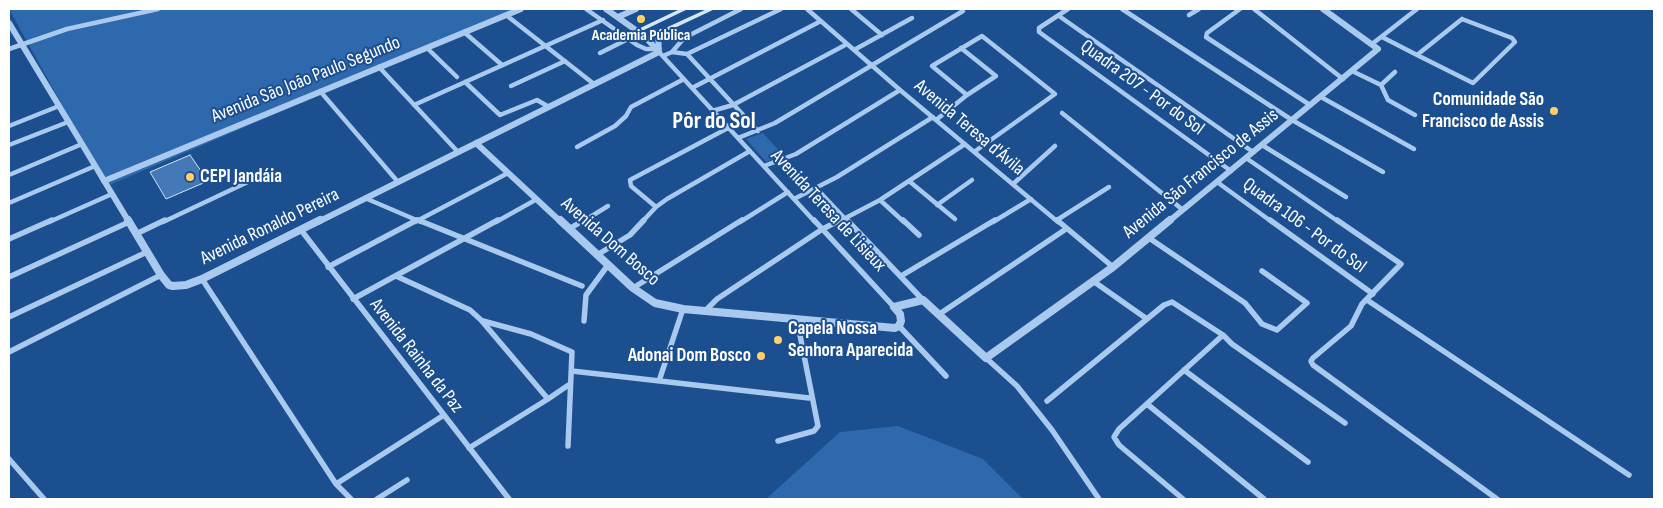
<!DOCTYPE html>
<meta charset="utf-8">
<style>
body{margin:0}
#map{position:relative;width:1663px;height:508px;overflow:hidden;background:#1b4f8f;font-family:"Sofia Sans Condensed",sans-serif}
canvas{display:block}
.frame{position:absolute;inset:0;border:10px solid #fff;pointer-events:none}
</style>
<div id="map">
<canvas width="1663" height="508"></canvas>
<div class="frame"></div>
</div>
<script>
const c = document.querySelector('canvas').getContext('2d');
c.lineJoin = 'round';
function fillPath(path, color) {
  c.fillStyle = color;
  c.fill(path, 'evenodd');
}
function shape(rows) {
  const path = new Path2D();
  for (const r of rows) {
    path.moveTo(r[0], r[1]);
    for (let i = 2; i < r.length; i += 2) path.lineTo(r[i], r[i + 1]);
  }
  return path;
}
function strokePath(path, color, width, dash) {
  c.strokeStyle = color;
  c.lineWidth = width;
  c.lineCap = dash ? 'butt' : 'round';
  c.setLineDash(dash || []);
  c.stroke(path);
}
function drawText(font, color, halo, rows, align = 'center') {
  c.font = font + ' "Sofia Sans Condensed",sans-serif';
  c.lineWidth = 4;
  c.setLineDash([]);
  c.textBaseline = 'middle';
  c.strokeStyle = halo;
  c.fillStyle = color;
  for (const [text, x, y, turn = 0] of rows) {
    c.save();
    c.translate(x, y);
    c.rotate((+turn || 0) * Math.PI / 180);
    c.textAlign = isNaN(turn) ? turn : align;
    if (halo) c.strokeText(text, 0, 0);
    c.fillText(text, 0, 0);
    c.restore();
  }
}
fillPath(shape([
 [9,9,521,9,107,186],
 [763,133,783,155,766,162,746,139],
 [898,426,983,459,1023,499,766,499,840,432]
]), '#2e69ad');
const building = shape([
 [190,155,208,181,166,199,150,172,190,155]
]);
fillPath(building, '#4478b7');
strokePath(building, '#cfe3fa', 1);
strokePath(shape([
 [586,9,637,45,646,49,657,49],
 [807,9,900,90,1058,222],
 [851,9,882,35],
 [1068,9,1039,28,1039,32,1231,171],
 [1122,9,1292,120,1383,172],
 [1240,9,1207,33,1206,37,1310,105],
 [1254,9,1343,79],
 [506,15,594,84],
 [1189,15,1199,9],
 [1059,16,1253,152],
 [1462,19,1512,38,1515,42,1473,83,1417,55,1462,19],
 [464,32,502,65],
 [1382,37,1417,55],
 [1372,44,1417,9],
 [427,48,457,77],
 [9,49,67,29,158,9],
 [854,50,912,18],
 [659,52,815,222],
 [672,52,687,54,758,131],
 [600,53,628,39],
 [687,54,781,9],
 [663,56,672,52,684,38,741,9],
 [379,67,458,152],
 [1352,71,1381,85,1388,100,1415,115],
 [465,82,500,115,537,100,549,107],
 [1381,85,1395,72],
 [511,86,565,61],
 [692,88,821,21],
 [320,91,398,182],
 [967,95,932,66,982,36,1055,94,974,152],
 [1321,97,1414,149],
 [414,105,603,20],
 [712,111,733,105,847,44],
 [1062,113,1183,210],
 [936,120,967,95,996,76,961,48],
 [9,126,59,106],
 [738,138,775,123,963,11],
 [9,145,68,122],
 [1262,145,1346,197],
 [577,147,615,126,626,116,631,107,684,79],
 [1246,158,1339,222],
 [764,166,796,154,900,90],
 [9,175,82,144],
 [909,181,955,219],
 [1217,182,1272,222],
 [1013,184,1055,146],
 [817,189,848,222],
 [365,198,421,222],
 [794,199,837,177,933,117],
 [880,200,904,222],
 [9,203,95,166],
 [937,205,972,180],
 [656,207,631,186,630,180,728,128],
 [1057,220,1109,187],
 [49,222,112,194],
 [163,222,252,180],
 [415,222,508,173],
 [496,222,537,199],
 [582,222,608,206],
 [642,222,656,207,667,199,750,151],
 [740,222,788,192],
 [838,222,880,200,965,144],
 [993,222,1031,199]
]), '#a9c9ee', 4.5);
strokePath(shape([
 [418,220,582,286],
 [814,220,894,307],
 [847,220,923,300],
 [903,220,919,235],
 [1057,220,1113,267],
 [1270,220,1373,294],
 [1337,220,1401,264,1362,304,1351,326,1313,358,1311,361,1313,365,1497,499],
 [569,229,584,220],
 [301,230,509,499],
 [136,234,165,220],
 [1149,238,1245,303,1262,324,1277,330,1307,303,1262,271],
 [9,239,52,220],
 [597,255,630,235,644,220],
 [328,267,417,220],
 [396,276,470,310,481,320,548,399,570,384],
 [901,276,995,220],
 [9,277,129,222],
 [202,279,336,484,351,499],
 [1093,281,1147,319],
 [633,288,742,220],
 [353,299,498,220],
 [1367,300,1629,475],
 [705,311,717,299,821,230,840,220],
 [938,315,1066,229],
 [9,317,147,252],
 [483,321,531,334,572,352,568,446],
 [584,321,586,295,608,265],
 [899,326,946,376],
 [9,352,161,275],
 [986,358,1017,386,1052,430,1099,499],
 [1184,370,1308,462],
 [572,371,809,398],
 [659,381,683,309],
 [1047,401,1164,305,1172,302,1223,335,1232,344,1345,423],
 [1147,404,1264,499],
 [778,441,814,431,818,426,797,320],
 [469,448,548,399],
 [9,459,44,499],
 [336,484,444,415],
 [377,499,407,480],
 [1183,499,1119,445,1114,437,1119,429,1223,335]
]), '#a9c9ee', 5.5);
strokePath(shape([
 [606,9,637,31],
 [618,17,636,9],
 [9,23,129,222],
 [658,34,659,52],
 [647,39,659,52],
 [476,143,561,222],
 [104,181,521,9],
 [318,222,659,52],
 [1168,222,1378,49,1323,9]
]), '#a9c9ee', 6);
strokePath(shape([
 [128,220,161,275,169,285,173,286,186,285,202,279,320,220],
 [560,220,633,288,655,303,683,309,895,328,899,326,901,321,900,314,894,307,923,300,986,358,1113,267,1170,220]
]), '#a9c9ee', 8);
fillPath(shape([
 [680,9,688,9,642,31,648,36,707,9,715,9,649,40,645,40,634,31,680,9]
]), '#d6e6fa');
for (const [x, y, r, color] of [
 [641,19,5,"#ffd166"],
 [1554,111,5,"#ffd166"],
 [190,177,5,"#ffd166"],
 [778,340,5,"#ffd166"],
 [761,356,5,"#ffd166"]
]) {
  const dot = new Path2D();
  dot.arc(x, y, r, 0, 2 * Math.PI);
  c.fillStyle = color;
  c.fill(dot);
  strokePath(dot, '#1b4f8f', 2);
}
drawText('bold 16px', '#fff', '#1b4f8f', [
 ["Academia Pública",641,36]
]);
drawText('19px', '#fff', '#1b4f8f', [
 ["Avenida São João Paulo Segundo",306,80,-22],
 ["Quadra 207 - Por do Sol",1142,88,36],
 ["Avenida Teresa d'Ávila",969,128,40],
 ["Avenida São Francisco de Assis",1201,174,-39],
 ["Avenida Teresa de Lisieux",828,211,47],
 ["Quadra 106 - Por do Sol",1304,226,36],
 ["Avenida Ronaldo Pereira",270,227,-26],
 ["Avenida Dom Bosco",610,242,41],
 ["Avenida Rainha da Paz",416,356,52]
]);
drawText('bold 19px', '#fff', '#1b4f8f', [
 ["Comunidade São",1544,100],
 ["Francisco de Assis",1544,122],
 ["CEPI Jandáia",200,177,"left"],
 ["Capela Nossa",788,329,"left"],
 ["Senhora Aparecida",788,351,"left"],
 ["Adonai Dom Bosco",751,356]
], 'right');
drawText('bold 24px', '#fff', '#1b4f8f', [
 ["Pôr do Sol",714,122]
]);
</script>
